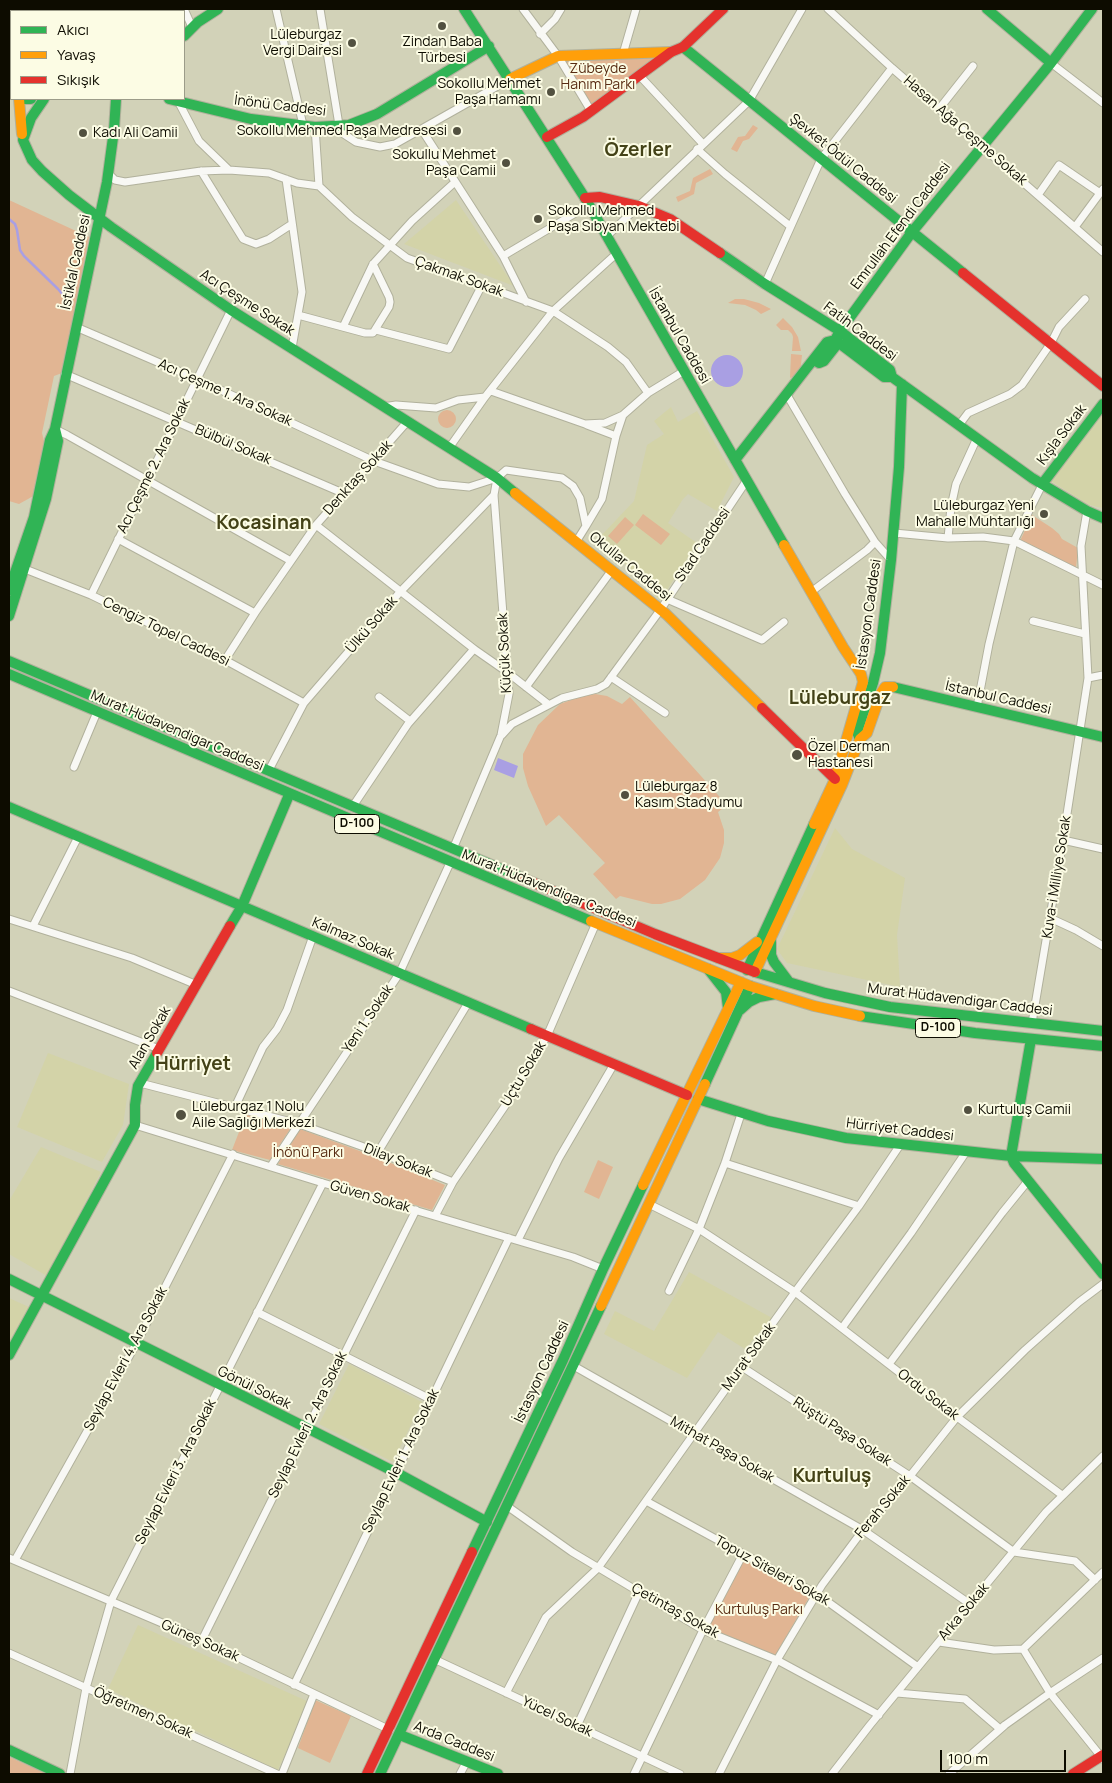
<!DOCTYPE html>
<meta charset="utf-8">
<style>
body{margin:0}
#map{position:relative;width:1112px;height:1783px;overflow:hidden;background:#d2d2b8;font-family:Manrope,sans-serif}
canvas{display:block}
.frame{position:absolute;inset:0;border:10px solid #0d0c00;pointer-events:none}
.legend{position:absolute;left:10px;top:10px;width:175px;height:90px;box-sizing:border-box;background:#fcfce4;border:1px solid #9c9c89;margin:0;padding:6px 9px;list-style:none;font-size:15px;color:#0d0c00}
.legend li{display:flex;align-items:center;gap:10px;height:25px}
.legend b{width:25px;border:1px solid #9c9c89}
.scale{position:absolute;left:940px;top:1750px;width:126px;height:22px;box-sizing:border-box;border:2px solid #0d0c00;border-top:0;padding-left:6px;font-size:15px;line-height:18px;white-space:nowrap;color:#0d0c00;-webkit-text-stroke:4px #fcfce4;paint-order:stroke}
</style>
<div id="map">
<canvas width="1112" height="1783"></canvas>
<div class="frame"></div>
<ul class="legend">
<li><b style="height:6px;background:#30b455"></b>Akıcı</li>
<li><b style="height:6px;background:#ff9f0a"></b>Yavaş</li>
<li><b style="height:6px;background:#e5322d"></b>Sıkışık</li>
</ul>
<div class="scale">100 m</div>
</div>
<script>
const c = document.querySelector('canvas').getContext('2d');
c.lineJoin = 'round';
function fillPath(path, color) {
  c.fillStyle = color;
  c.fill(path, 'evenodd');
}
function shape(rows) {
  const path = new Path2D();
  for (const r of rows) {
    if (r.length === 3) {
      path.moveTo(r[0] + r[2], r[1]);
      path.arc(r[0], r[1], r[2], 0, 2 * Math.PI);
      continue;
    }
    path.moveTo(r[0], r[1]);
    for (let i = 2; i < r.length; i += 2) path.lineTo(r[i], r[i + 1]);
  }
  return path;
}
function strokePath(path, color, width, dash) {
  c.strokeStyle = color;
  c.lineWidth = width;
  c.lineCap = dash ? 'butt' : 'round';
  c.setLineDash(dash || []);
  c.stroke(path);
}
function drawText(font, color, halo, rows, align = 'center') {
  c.font = font + ' Manrope,sans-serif';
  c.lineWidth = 4;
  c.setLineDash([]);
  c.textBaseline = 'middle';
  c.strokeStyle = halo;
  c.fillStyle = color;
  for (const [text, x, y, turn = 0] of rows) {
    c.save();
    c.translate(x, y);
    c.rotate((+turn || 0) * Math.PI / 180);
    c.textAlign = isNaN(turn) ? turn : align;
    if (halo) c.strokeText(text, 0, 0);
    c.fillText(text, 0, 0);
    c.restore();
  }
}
fillPath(shape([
 [456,200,514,286,404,244],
 [671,407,678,422,697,411,734,477,717,511,688,494,683,499,668,523,697,543,660,601,600,537,634,501,647,445,664,434,654,421],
 [1103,408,1103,508,1089,505,1049,480],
 [835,828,852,849,905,878,897,935,900,987,787,963,777,949],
 [48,1053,129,1084,123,1125,102,1162,17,1127],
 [41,1147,101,1172,47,1276,9,1254,9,1201],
 [689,1272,772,1318,745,1349,718,1332,687,1378,604,1334,615,1311,654,1331],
 [9,1298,29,1307,9,1344],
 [349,1364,422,1402,393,1462,319,1424],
 [138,1625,309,1702,278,1770,108,1689]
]), '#d3d3a8');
fillPath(shape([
 [671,52,591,111,558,56],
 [753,125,758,128,749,139,743,141,737,152,731,149,738,137,745,136],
 [710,169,713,174,696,183,694,194,678,202,676,197,690,191,693,178],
 [9,200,89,237,62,373,54,376,42,433,46,449,37,494,19,504,9,501],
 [735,299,744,299,759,303,771,309,761,314,756,310,745,305,728,303],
 [783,318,792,327,798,337,801,351,792,351,793,337,792,334,788,330,781,330,776,325],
 [791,354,802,355,800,374,790,378],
 [447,419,9],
 [643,514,670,534,661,545,635,525],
 [1032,515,1052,528,1059,534,1062,539,1078,548,1076,568,1020,541],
 [625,517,634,525,617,544,608,536],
 [595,694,607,696,622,704,630,697,727,805,718,812,724,830,724,843,720,858,705,880,680,899,661,904,652,904,620,896,616,899,593,874,605,863,559,815,546,826,528,786,523,768,523,754,538,725,560,704,579,697],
 [246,1114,292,1126,270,1160,232,1150],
 [300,1129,376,1157,445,1185,432,1210,278,1164],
 [598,1160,613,1167,599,1199,584,1192],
 [744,1559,811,1594,775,1656,708,1628],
 [315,1700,351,1716,330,1763,298,1748],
 [9,1757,47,1774,9,1774]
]), '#e1b593');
fillPath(shape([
 [727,371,16],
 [498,758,518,766,514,778,494,770]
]), '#a99fe3');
strokePath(shape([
 [9,219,15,224,17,230,20,250,24,256,58,289,70,303]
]), '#a99fe3', 2.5);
const street = shape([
 [96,9,97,11],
 [184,9,192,27],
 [276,9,303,125],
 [320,9,339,125],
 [523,9,558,56,591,111],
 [828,9,892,68,1103,252],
 [26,11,27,9],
 [540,34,555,19,561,9],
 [9,35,11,33],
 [623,54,636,9],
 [1051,63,1103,103],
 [639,75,703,144],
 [178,101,199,141,229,170],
 [939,109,973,66],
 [315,127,319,186,352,217,407,258,553,311,608,347,626,362,648,393],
 [333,127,356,142,380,147,395,144,510,79],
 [422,130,503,256,526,302],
 [697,149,725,174,790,226],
 [201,171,243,239,256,244,269,239,292,224],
 [108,173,115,180,125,182,201,171,229,170,269,173,297,183,319,186],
 [286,179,302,292,292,348],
 [1038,195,1059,165,1100,193],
 [1075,227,1103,189],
 [606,237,749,101,802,9],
 [503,256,589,205],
 [765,284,821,159,892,68],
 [298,315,365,333,373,333,389,307,390,302,389,297,373,264],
 [76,327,197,379,374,461,438,484,469,487,497,478,506,470,562,478,573,486,580,498,586,526,576,542],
 [343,327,373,264,412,221,455,182],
 [376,330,449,349,482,285],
 [65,374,345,494],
 [491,391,585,424,605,423,623,415,648,393,684,371],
 [787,395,845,494,875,542,891,560],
 [383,407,396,405,436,408,458,400,485,397],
 [587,425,616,436],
 [959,425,968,413,1010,394,1022,385,1051,343,1059,327,1085,299],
 [55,429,67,435,291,561],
 [449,448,485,397,553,311,616,254],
 [316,525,474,649,507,672,548,704],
 [586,526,602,499,616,436,623,415],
 [894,533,948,538,983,537,1014,541,1103,585],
 [948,538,951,507,956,484,977,438],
 [118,539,255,613],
 [25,569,91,595,225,660,304,703],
 [811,592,867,550,875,542],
 [91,595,231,310],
 [667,599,762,640,784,622],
 [1033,621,1085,634],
 [225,660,255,613,316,525,407,422],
 [611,677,665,713],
 [1088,678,1103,675],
 [526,687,612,570],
 [379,697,410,721],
 [977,707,989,644,1014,541,1043,483],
 [502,735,512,724,562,698,597,689,606,684,661,609,747,480],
 [74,767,97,712],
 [269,770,304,703,400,592,494,495],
 [353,806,408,724,474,649],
 [1063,840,1103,849],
 [453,849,501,735,509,694,494,495,497,478],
 [1050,918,1076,930,1103,946],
 [9,919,132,958,197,985],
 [33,926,78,837],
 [9,991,159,1049],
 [1032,1023,1063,840,1088,678,1081,546,1087,511],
 [140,1083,299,1124,378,1152,453,1182],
 [235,1107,263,1047,277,1029,287,1010,313,936],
 [135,1125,323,1183,573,1257,603,1269],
 [378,1152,468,1003],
 [725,1163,859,1206],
 [271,1166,399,974,450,863],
 [649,1204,699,1229,795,1292,957,1417,1062,1495],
 [435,1216,453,1182,507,1103,547,1036,596,923],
 [518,1240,559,1158,614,1064],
 [669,1291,699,1229,725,1163,741,1114],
 [257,1312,432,1400],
 [842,1328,911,1233,966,1152],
 [889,1364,1002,1213,1028,1181],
 [572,1365,863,1530,970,1604],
 [742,1367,910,1476,1014,1552,1075,1561,1095,1580],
 [646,1501,817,1594,918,1667],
 [507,1506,572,1552,703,1630,777,1660,879,1715],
 [9,1558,202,1640,390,1730],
 [15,1560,136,1344,233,1154],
 [202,1640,416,1210],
 [939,1642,994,1650,1023,1649,1050,1693,1103,1759],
 [1023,1649,1103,1572],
 [9,1653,277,1774],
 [434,1659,680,1774],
 [294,1685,509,1238],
 [506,1693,546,1617,598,1568,795,1292,859,1206,900,1145],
 [897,1693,965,1699,1000,1729],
 [577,1726,639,1592],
 [70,1774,86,1688,111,1601,323,1183],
 [282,1774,314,1694],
 [460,1774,467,1761],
 [634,1774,703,1630,743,1554],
 [719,1774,777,1660,822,1585,863,1530,910,1476,957,1417,1025,1350,1079,1302,1103,1284],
 [832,1774,870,1725,1046,1512,1103,1456],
 [949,1774,1005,1725,1050,1693,1103,1658]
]);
const fast = shape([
 [464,9,585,198,784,545],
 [987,9,1051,63],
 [184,36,198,22,218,9],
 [683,47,963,273],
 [21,99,31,99],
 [169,99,251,119,315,127,349,125,377,114,489,46],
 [23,140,32,160,42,171,69,195,111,227,231,310,497,478,515,493],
 [23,140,31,118,44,99],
 [720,253,765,284,840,331,890,370,892,377,1032,478,1087,511,1103,518],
 [835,340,884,377,892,377],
 [814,360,819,363,824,361,835,347,835,340,840,331,912,232,1051,63,1092,9],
 [735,460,827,342,835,340],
 [1043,483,1103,404],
 [9,590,34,517,50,440,55,429,107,182,114,130,116,99],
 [9,616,46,499,58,441,55,429],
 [9,661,525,879],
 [9,674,591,921],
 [893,687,1103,737],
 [860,739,857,732,873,683,880,653,891,560,899,467,902,384],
 [9,807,531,1029],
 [230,926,242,906,289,795],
 [771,942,771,955,774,962,789,982],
 [708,969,726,992,728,1008],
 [747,970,814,824],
 [755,972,825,993,890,1007,1103,1031],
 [740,1010,749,1002,759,997,775,994],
 [860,1016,975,1033,1103,1046],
 [1031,1039,1011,1156,1014,1163,1103,1274],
 [705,1084,750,986],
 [698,1099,768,1121,846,1138,1011,1156,1103,1159],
 [9,1279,395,1472,487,1522],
 [9,1355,135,1125,135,1105,138,1086,157,1053],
 [472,1552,563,1360,603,1269,643,1185],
 [400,1735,498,1774],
 [9,1750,60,1774],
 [380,1774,601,1306]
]);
const slow = shape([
 [9,78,11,82],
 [510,79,558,56,671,52],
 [19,99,22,134],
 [515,493,666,614,762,708],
 [784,545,843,647,861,674,863,682,835,779,814,824],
 [591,921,750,986,814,1006,860,1016],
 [718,958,732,958,740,955,757,942],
 [755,972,842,785,860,739,867,733,881,693,885,687,893,687],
 [643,1185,741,982],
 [601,1306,705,1084]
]);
const jam = shape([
 [9,64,11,66],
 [547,137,583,117,671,52,683,47,723,9],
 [585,198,600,197,639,206,670,219,720,253],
 [963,273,1103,386],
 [762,708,835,779],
 [525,879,655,934,755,972],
 [531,1029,687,1095],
 [157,1053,230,926],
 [367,1774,472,1552],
 [1073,1774,1103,1755]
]);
strokePath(street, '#b1b19c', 9);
strokePath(fast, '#b1b19c', 12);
strokePath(slow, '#b1b19c', 12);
strokePath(jam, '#b1b19c', 12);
strokePath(street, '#f8f8f4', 7);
strokePath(fast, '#30b455', 10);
strokePath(slow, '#ff9f0a', 10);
strokePath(jam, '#e5322d', 10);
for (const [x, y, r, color] of [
 [442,26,5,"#525140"],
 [352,43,5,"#525140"],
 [551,92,5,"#525140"],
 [457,131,5,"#525140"],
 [83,133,5,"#525140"],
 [506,163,5,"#525140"],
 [538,219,5,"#525140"],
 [1044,514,5,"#525140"],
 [797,755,6,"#525140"],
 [625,795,5,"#525140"],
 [968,1110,5,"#525140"],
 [181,1115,6,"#525140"]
]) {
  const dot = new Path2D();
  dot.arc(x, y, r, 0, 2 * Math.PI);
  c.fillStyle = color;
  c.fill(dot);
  strokePath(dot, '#fcfce4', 2);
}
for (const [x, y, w] of [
 [357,824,45],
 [938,1028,45]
]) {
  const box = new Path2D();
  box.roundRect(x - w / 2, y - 9.5, w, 19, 4);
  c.fillStyle = '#fcfce4';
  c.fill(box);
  strokePath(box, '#0d0c00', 1);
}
drawText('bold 12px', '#0d0c00', null, [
 ["D-100",357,824],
 ["D-100",938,1028]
]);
drawText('14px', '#0d0c00', '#fcfce4', [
 ["Lüleburgaz",342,35,"right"],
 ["Vergi Dairesi",342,51,"right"],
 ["Zindan Baba",442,42,"center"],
 ["Türbesi",442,58,"center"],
 ["Sokollu Mehmet",541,84,"right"],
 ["Paşa Hamamı",541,100,"right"],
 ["Sokollu Mehmed Paşa Medresesi",447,131,"right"],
 ["Kadı Ali Camii",93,133],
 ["Sokullu Mehmet",496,155,"right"],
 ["Paşa Camii",496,171,"right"],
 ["Sokollu Mehmed",548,211],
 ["Paşa Sıbyan Mektebi",548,227],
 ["Lüleburgaz Yeni",1034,506,"right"],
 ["Mahalle Muhtarlığı",1034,522,"right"],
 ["Özel Derman",808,747],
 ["Hastanesi",808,763],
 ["Lüleburgaz 8",635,787],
 ["Kasım Stadyumu",635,803],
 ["Lüleburgaz 1 Nolu",192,1107],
 ["Aile Sağlığı Merkezi",192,1123],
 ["Kurtuluş Camii",978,1110]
], 'left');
drawText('14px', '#582c13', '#fcfce4', [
 ["Zübeyde",598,69],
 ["Hanım Parkı",598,85],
 ["İnönü Parkı",308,1153],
 ["Kurtuluş Parkı",759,1610]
]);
drawText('14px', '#0d0c00', '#fcfce4', [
 ["İnönü Caddesi",280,106,7],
 ["Hasan Ağa Çeşme Sokak",965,131,41],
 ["Şevket Ödül Caddesi",843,159,39],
 ["Emrullah Efendi Caddesi",901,226,-53],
 ["İstiklal Caddesi",76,262,-78],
 ["Çakmak Sokak",459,277,20],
 ["Acı Çeşme Sokak",247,303,33],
 ["Fatih Caddesi",860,332,37],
 ["İstanbul Caddesi",679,336,60],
 ["Acı Çeşme 1. Ara Sokak",225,393,24],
 ["Kışla Sokak",1062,435,-53],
 ["Bülbül Sokak",233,445,23],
 ["Acı Çeşme 2. Ara Sokak",154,466,-64],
 ["Denktaş Sokak",358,478,-48],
 ["Stad Caddesi",703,545,-56],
 ["Okullar Caddesi",630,567,39],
 ["İstasyon Caddesi",869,614,-82],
 ["Ülkü Sokak",372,625,-49],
 ["Cengiz Topel Caddesi",166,632,26],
 ["Küçük Sokak",505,653,-93],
 ["İstanbul Caddesi",998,698,13],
 ["Murat Hüdavendigar Caddesi",177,731,23],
 ["Kuva-i Milliye Sokak",1057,877,-81],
 ["Murat Hüdavendigar Caddesi",549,889,22],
 ["Kalmaz Sokak",353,939,23],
 ["Murat Hüdavendigar Caddesi",960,1000,7],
 ["Yeni 1. Sokak",368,1019,-56],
 ["Alan Sokak",150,1038,-60],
 ["Uçtu Sokak",524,1074,-59],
 ["Hürriyet Caddesi",900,1130,7],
 ["Dilay Sokak",398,1161,21],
 ["Güven Sokak",370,1197,16],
 ["Murat Sokak",749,1357,-54],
 ["Seylap Evleri 4. Ara Sokak",126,1359,-62],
 ["İstasyon Caddesi",542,1372,-65],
 ["Gönül Sokak",254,1388,26],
 ["Ordu Sokak",928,1395,38],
 ["Seylap Evleri 2. Ara Sokak",308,1425,-64],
 ["Rüştü Paşa Sokak",842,1432,33],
 ["Mithat Paşa Sokak",722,1450,30],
 ["Seylap Evleri 1. Ara Sokak",401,1461,-64],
 ["Seylap Evleri 3. Ara Sokak",176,1472,-63],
 ["Ferah Sokak",883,1507,-50],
 ["Topuz Siteleri Sokak",772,1571,29],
 ["Çetintaş Sokak",675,1611,29],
 ["Arka Sokak",964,1612,-50],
 ["Güneş Sokak",200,1641,24],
 ["Öğretmen Sokak",143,1713,24],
 ["Yücel Sokak",557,1717,25],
 ["Arda Caddesi",454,1742,22]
]);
drawText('bold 19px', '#434217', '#fcfce4', [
 ["Özerler",638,151],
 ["Kocasinan",264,524],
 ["Lüleburgaz",840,699],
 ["Hürriyet",193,1065],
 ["Kurtuluş",832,1477]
]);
</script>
